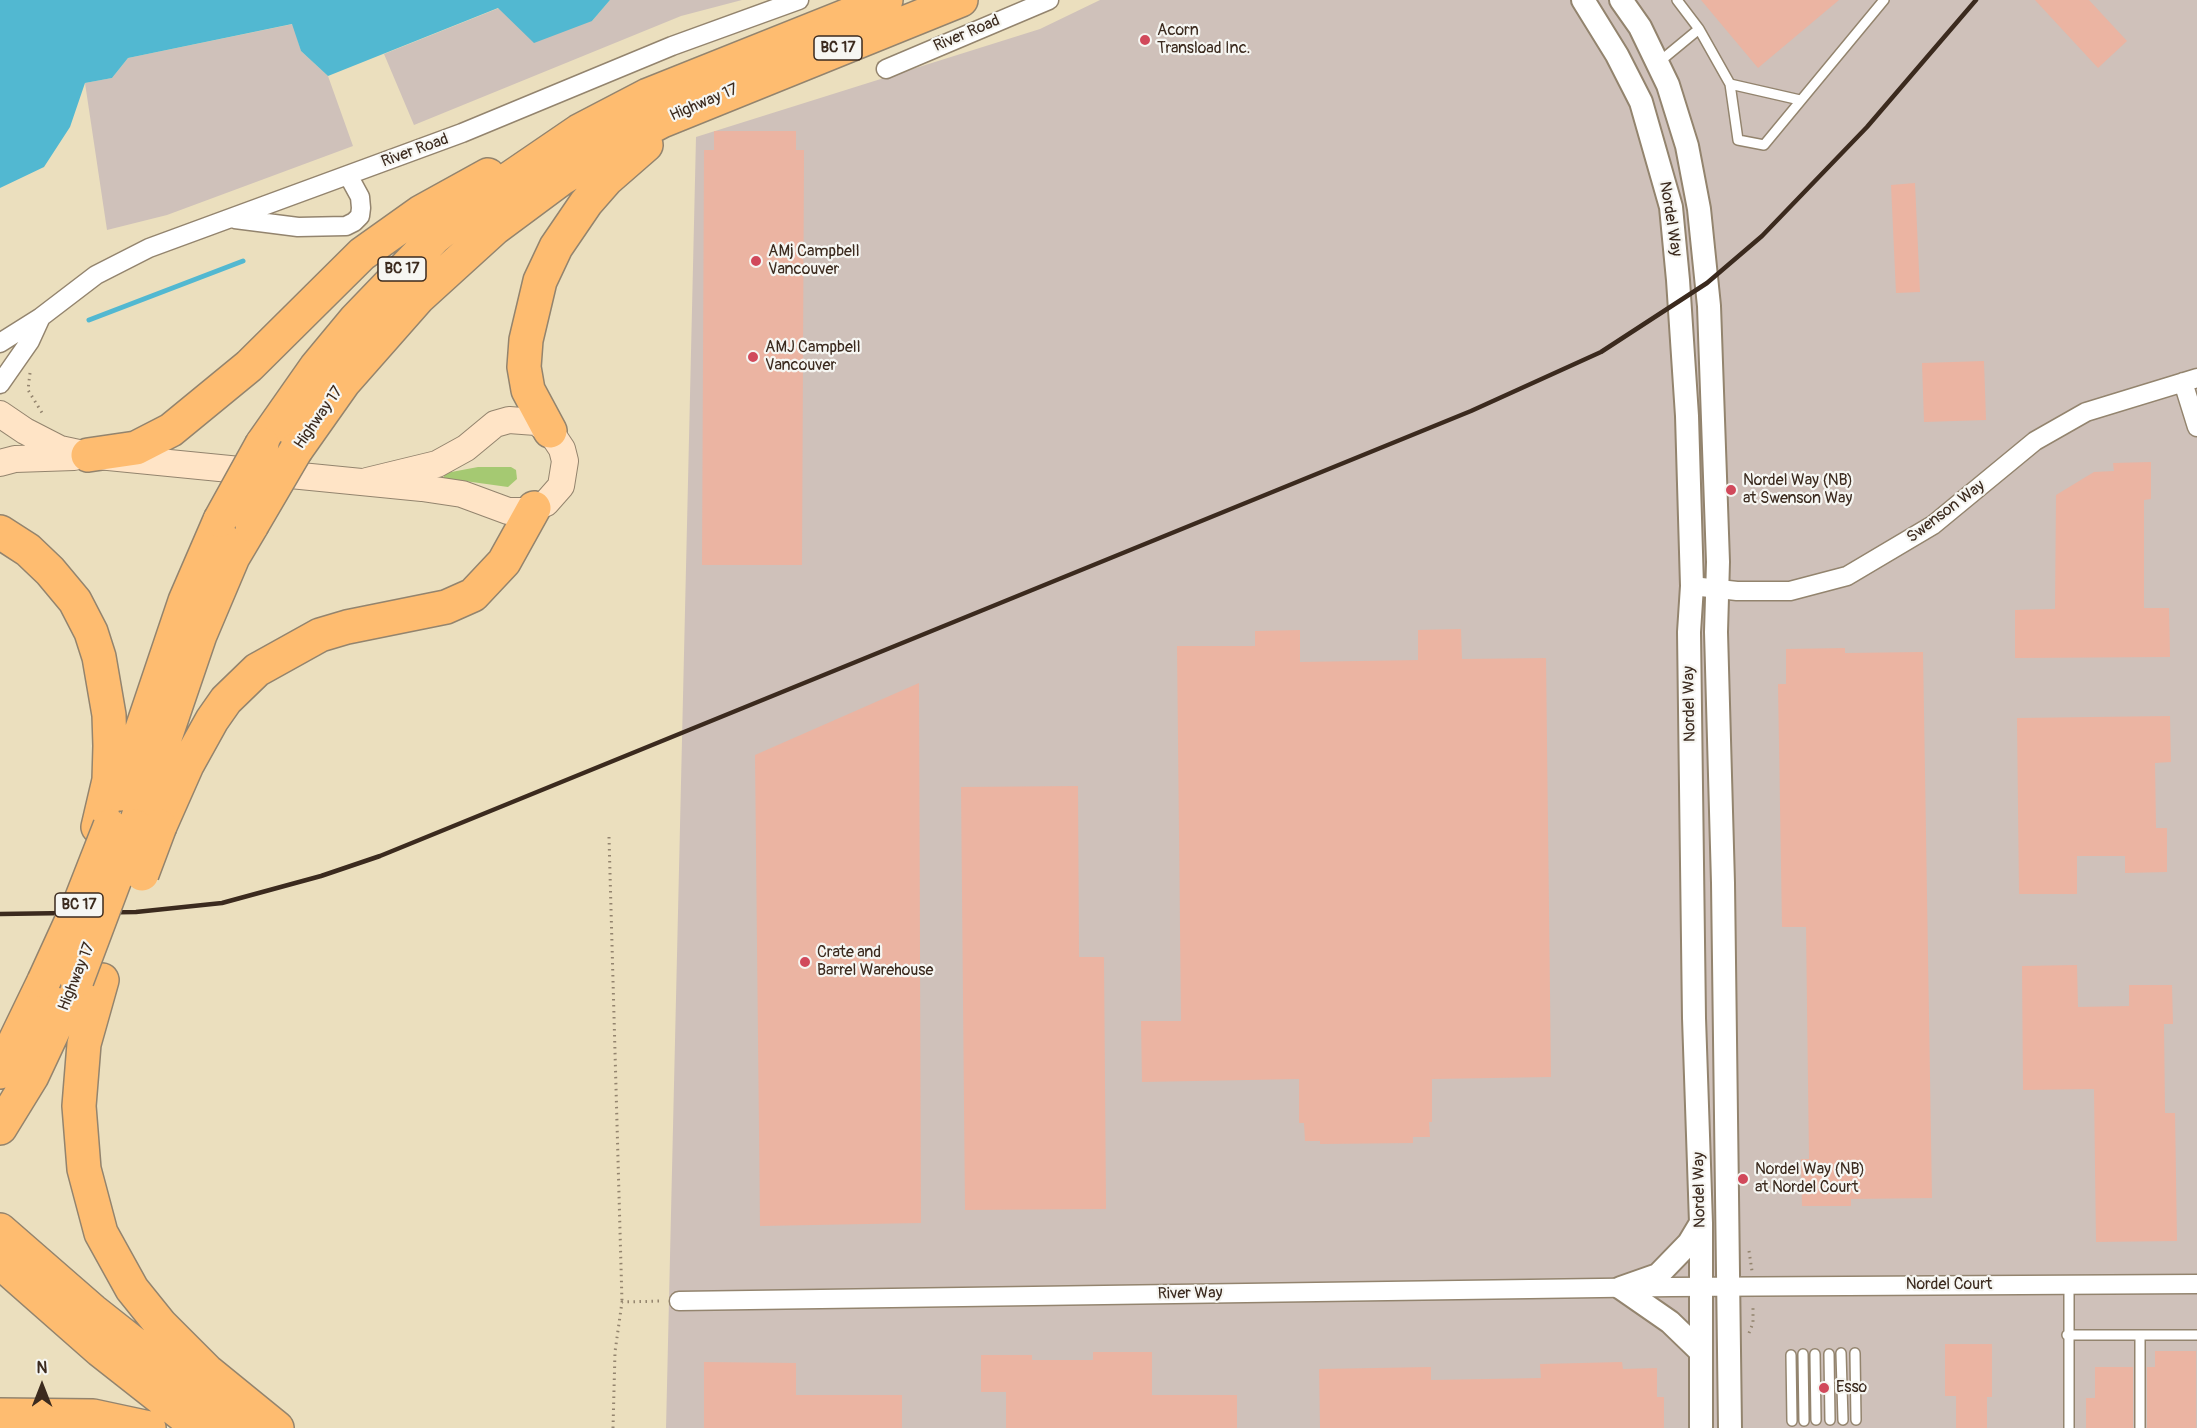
<!DOCTYPE html>
<style>
body{margin:0}
#map{position:relative;width:2197px;height:1428px;overflow:hidden;background:#ebdfbe;font-family:Pangolin,sans-serif}
canvas{display:block}
.north{position:absolute;left:12px;top:1356px;width:60px;height:60px;-webkit-text-stroke:4px #f6f6f2;paint-order:stroke;rotate:0deg;font-size:16px;font-weight:700;line-height:24px;text-align:center;color:#3b2a1e}
.north::after{content:'';display:block;margin:auto;width:21px;height:27px;background:#3b2a1e;clip-path:polygon(50% 0,100% 100%,50% 72%,0 100%)}
</style>
<div id="map">
<canvas width="2197" height="1428"></canvas>
<div class="north">N</div>
</div>
<script>
const c = document.querySelector('canvas').getContext('2d');
c.lineJoin = 'round';
function fillPath(path, color) {
  c.fillStyle = color;
  c.fill(path, 'evenodd');
}
function shape(rows) {
  const path = new Path2D();
  for (const r of rows) {
    path.moveTo(r[0], r[1]);
    for (let i = 2; i < r.length; i += 2) path.lineTo(r[i], r[i + 1]);
  }
  return path;
}
function strokePath(path, color, width, dash) {
  c.strokeStyle = color;
  c.lineWidth = width;
  c.lineCap = dash ? 'butt' : 'round';
  c.setLineDash(dash || []);
  c.stroke(path);
}
function drawText(font, color, halo, rows, align = 'center') {
  c.font = font + ' Pangolin,sans-serif';
  c.lineWidth = 4.5;
  c.setLineDash([]);
  c.textBaseline = 'middle';
  c.strokeStyle = halo;
  c.fillStyle = color;
  for (const [text, x, y, turn = 0] of rows) {
    c.save();
    c.translate(x, y);
    c.rotate((+turn || 0) * Math.PI / 180);
    c.textAlign = isNaN(turn) ? turn : align;
    if (halo) c.strokeText(text, 0, 0);
    c.fillText(text, 0, 0);
    c.restore();
  }
}
fillPath(shape([
 [610,0,742,0,681,16,414,125,384,54,499,8,592,21],
 [1100,0,2197,0,2197,1428,666,1428,696,137,1040,29],
 [293,24,301,51,328,76,353,146,167,215,107,230,85,83,112,78,128,58]
]), '#cfc1ba');
fillPath(shape([
 [478,467,511,467,516,470,517,479,508,487,443,478,446,473]
]), '#a5c972');
fillPath(shape([
 [0,0,610,0,592,21,534,43,498,8,328,76,301,51,292,24,128,58,112,78,85,83,70,127,44,167,0,188]
]), '#52b8d1');
strokePath(shape([
 [89,320,243,261]
]), '#52b8d1', 5);
fillPath(shape([
 [1701,0,1839,0,1758,68],
 [2035,0,2089,0,2127,41,2098,68],
 [714,131,796,131,796,150,804,150,802,565,702,565,704,150,714,150],
 [1915,183,1920,292,1896,293,1891,185],
 [1984,361,1986,420,1924,422,1922,363],
 [2151,462,2151,499,2144,500,2144,608,2169,608,2170,657,2015,658,2015,610,2055,609,2056,495,2094,472,2114,471,2113,463],
 [1461,629,1462,659,1546,658,1551,1077,1432,1079,1432,1122,1429,1122,1430,1137,1413,1137,1413,1143,1320,1144,1320,1141,1305,1141,1304,1123,1299,1123,1299,1079,1142,1082,1141,1021,1181,1021,1177,646,1255,646,1255,631,1300,630,1300,662,1418,660,1418,630],
 [1845,648,1845,653,1923,652,1932,1198,1851,1199,1851,1206,1802,1206,1801,1159,1809,1159,1806,927,1782,927,1778,684,1786,684,1786,649],
 [919,683,921,1223,760,1226,755,755],
 [2170,716,2171,762,2155,763,2156,828,2167,828,2167,872,2125,873,2125,856,2077,856,2077,894,2019,894,2017,718],
 [1078,786,1079,957,1104,957,1106,1209,965,1210,961,787],
 [2077,965,2078,1007,2129,1006,2129,985,2172,985,2173,1024,2164,1024,2165,1113,2175,1113,2177,1241,2096,1242,2094,1089,2023,1090,2022,966],
 [1945,1344,1992,1344,1992,1397,1987,1397,1987,1428,1956,1428,1956,1396,1945,1396],
 [2155,1351,2196,1351,2196,1428,2147,1428,2147,1367,2155,1367],
 [1093,1352,1152,1352,1152,1395,1237,1395,1237,1428,1006,1428,1006,1392,981,1392,981,1355,1032,1355,1032,1360,1093,1360],
 [704,1362,796,1363,796,1395,902,1395,902,1428,704,1428],
 [1622,1362,1623,1369,1657,1368,1657,1397,1664,1397,1664,1428,1320,1428,1319,1369,1431,1367,1431,1380,1541,1378,1540,1364],
 [2095,1367,2133,1367,2133,1428,2086,1428,2086,1398,2095,1398]
]), '#ebb4a2');
const service = shape([
 [1677,0,1699,29],
 [1659,62,1699,29,1730,84,1738,140,1764,145,1884,0],
 [1730,84,1800,100],
 [2067,1335,2197,1335],
 [1841,1353,1843,1420],
 [1855,1353,1856,1420],
 [1803,1354,1804,1421],
 [1815,1354,1816,1420],
 [1829,1354,1830,1420],
 [1791,1355,1792,1421],
 [2069,1428,2069,1284],
 [2140,1428,2140,1335]
]);
const minor = shape([
 [886,69,1049,0],
 [235,219,298,227,346,226,354,222,360,216,361,208,360,197,348,175],
 [0,343,41,317,96,275,149,248,462,133,672,46,799,0],
 [2183,382,2197,427],
 [0,384,30,341,41,317],
 [1692,586,1737,591,1790,591,1847,576,1933,525,2035,441,2086,412,2197,378],
 [679,1301,1671,1287,2197,1284]
]);
const tertiary = shape([
 [1583,0,1617,55,1641,102,1671,207,1678,280,1687,416,1692,586,1689,632,1694,1018,1701,1223,1701,1428],
 [1621,0,1640,27,1668,85,1687,146,1699,209,1709,306,1718,562,1716,632,1723,883,1730,1428],
 [1621,1288,1658,1275,1689,1243,1701,1223],
 [1621,1288,1670,1322,1700,1351]
]);
const secondary = shape([
 [0,414,25,431,60,449,88,455,422,488,462,494,508,511,524,511,546,503,561,486,565,461,562,449,550,431,536,422,509,420,495,424,466,448,437,464,367,481],
 [0,463,15,459,74,457]
]);
const motorway = shape([
 [550,431,528,390,524,367,526,340,540,281,556,247,586,203,607,179,646,145],
 [262,444,316,367,355,320,434,238,494,189,579,131,648,95,886,0],
 [296,450,344,382,418,298,495,228,561,179,620,143,662,121,961,0],
 [88,455,136,448,171,430,249,366,362,254,421,212,488,175],
 [0,532,28,550,50,571,75,601,91,632,99,657,109,715,110,746,109,780,98,827],
 [120,794,185,601,220,520],
 [135,826,200,635,233,557,252,525],
 [160,826,187,765,212,720,226,700,257,670,320,635,347,627,446,607,473,595,504,562,534,508],
 [102,980,84,1044,79,1106,84,1169,101,1233,132,1289,161,1325,207,1371,277,1428],
 [0,1072,44,981],
 [0,1128,32,1076,77,980],
 [0,1230,93,1311,241,1428],
 [0,1262,100,1350,199,1428],
 [0,1415,93,1416,149,1428]
]);
strokePath(service, '#93846e', 12);
strokePath(minor, '#93846e', 21);
strokePath(tertiary, '#93846e', 26);
strokePath(secondary, '#93846e', 28);
strokePath(motorway, '#93846e', 36);
strokePath(shape([
 [30,373,28,390,44,416],
 [609,837,622,1302],
 [1749,1251,1752,1271],
 [1749,1333,1753,1323,1753,1305],
 [613,1428,615,1352,622,1302,662,1301]
]), '#93846e', 3, [1.5, 4.5]);
strokePath(service, '#fff', 9);
strokePath(minor, '#fff', 18);
strokePath(tertiary, '#fff', 22);
strokePath(secondary, '#ffe4c6', 26);
strokePath(motorway, '#febc70', 33);
strokePath(shape([
 [0,914,136,912,222,903,321,876,380,856,1471,411,1601,352,1707,283,1762,236,1867,127,1976,0]
]), '#3b2a1e', 4.5);
const motorwayBridge = shape([
 [220,520,262,444],
 [252,525,296,450],
 [142,874,160,826],
 [77,980,135,826],
 [44,981,81,900,110,826]
]);
strokePath(motorwayBridge, '#93846e', 36, []);
strokePath(motorwayBridge, '#febc70', 33);
for (const [x, y, r, color] of [
 [1145,40,6,"#d1495b"],
 [756,261,6,"#d1495b"],
 [753,357,6,"#d1495b"],
 [1731,490,6,"#d1495b"],
 [805,962,6,"#d1495b"],
 [1743,1179,6,"#d1495b"],
 [1824,1388,6,"#d1495b"]
]) {
  const dot = new Path2D();
  dot.arc(x, y, r, 0, 2 * Math.PI);
  c.fillStyle = color;
  c.fill(dot);
  strokePath(dot, '#f6f6f2', 2);
}
for (const [x, y, w] of [
 [838,48,48],
 [402,269,48],
 [79,905,48]
]) {
  const box = new Path2D();
  box.roundRect(x - w / 2, y - 12, w, 24, 4.5);
  c.fillStyle = '#f6f6f2';
  c.fill(box);
  strokePath(box, '#3b2a1e', 1.5);
}
drawText('bold 15px', '#3b2a1e', null, [
 ["BC 17",838,48],
 ["BC 17",402,269],
 ["BC 17",79,905]
]);
drawText('16px', '#3b2a1e', '#f6f6f2', [
 ["Acorn",1157,31],
 ["Transload Inc.",1157,49],
 ["AMj Campbell",768,252],
 ["Vancouver",768,270],
 ["AMJ Campbell",765,348],
 ["Vancouver",765,366],
 ["Nordel Way (NB)",1743,481],
 ["at Swenson Way",1743,499],
 ["Crate and",817,953],
 ["Barrel Warehouse",817,971],
 ["Nordel Way (NB)",1755,1170],
 ["at Nordel Court",1755,1188],
 ["Esso",1836,1388]
], 'left');
drawText('16px', '#3b2a1e', '#f6f6f2', [
 ["River Road",967,34,-23],
 ["Highway 17",704,103,-23],
 ["River Road",415,151,-20],
 ["Nordel Way",1670,219,81],
 ["Highway 17",319,418,-55],
 ["Swenson Way",1946,512,-37],
 ["Nordel Way",1690,704,-91],
 ["Highway 17",77,977,-68],
 ["Nordel Way",1700,1190,-91],
 ["Nordel Court",1949,1285],
 ["River Way",1190,1294,-1]
]);
</script>
